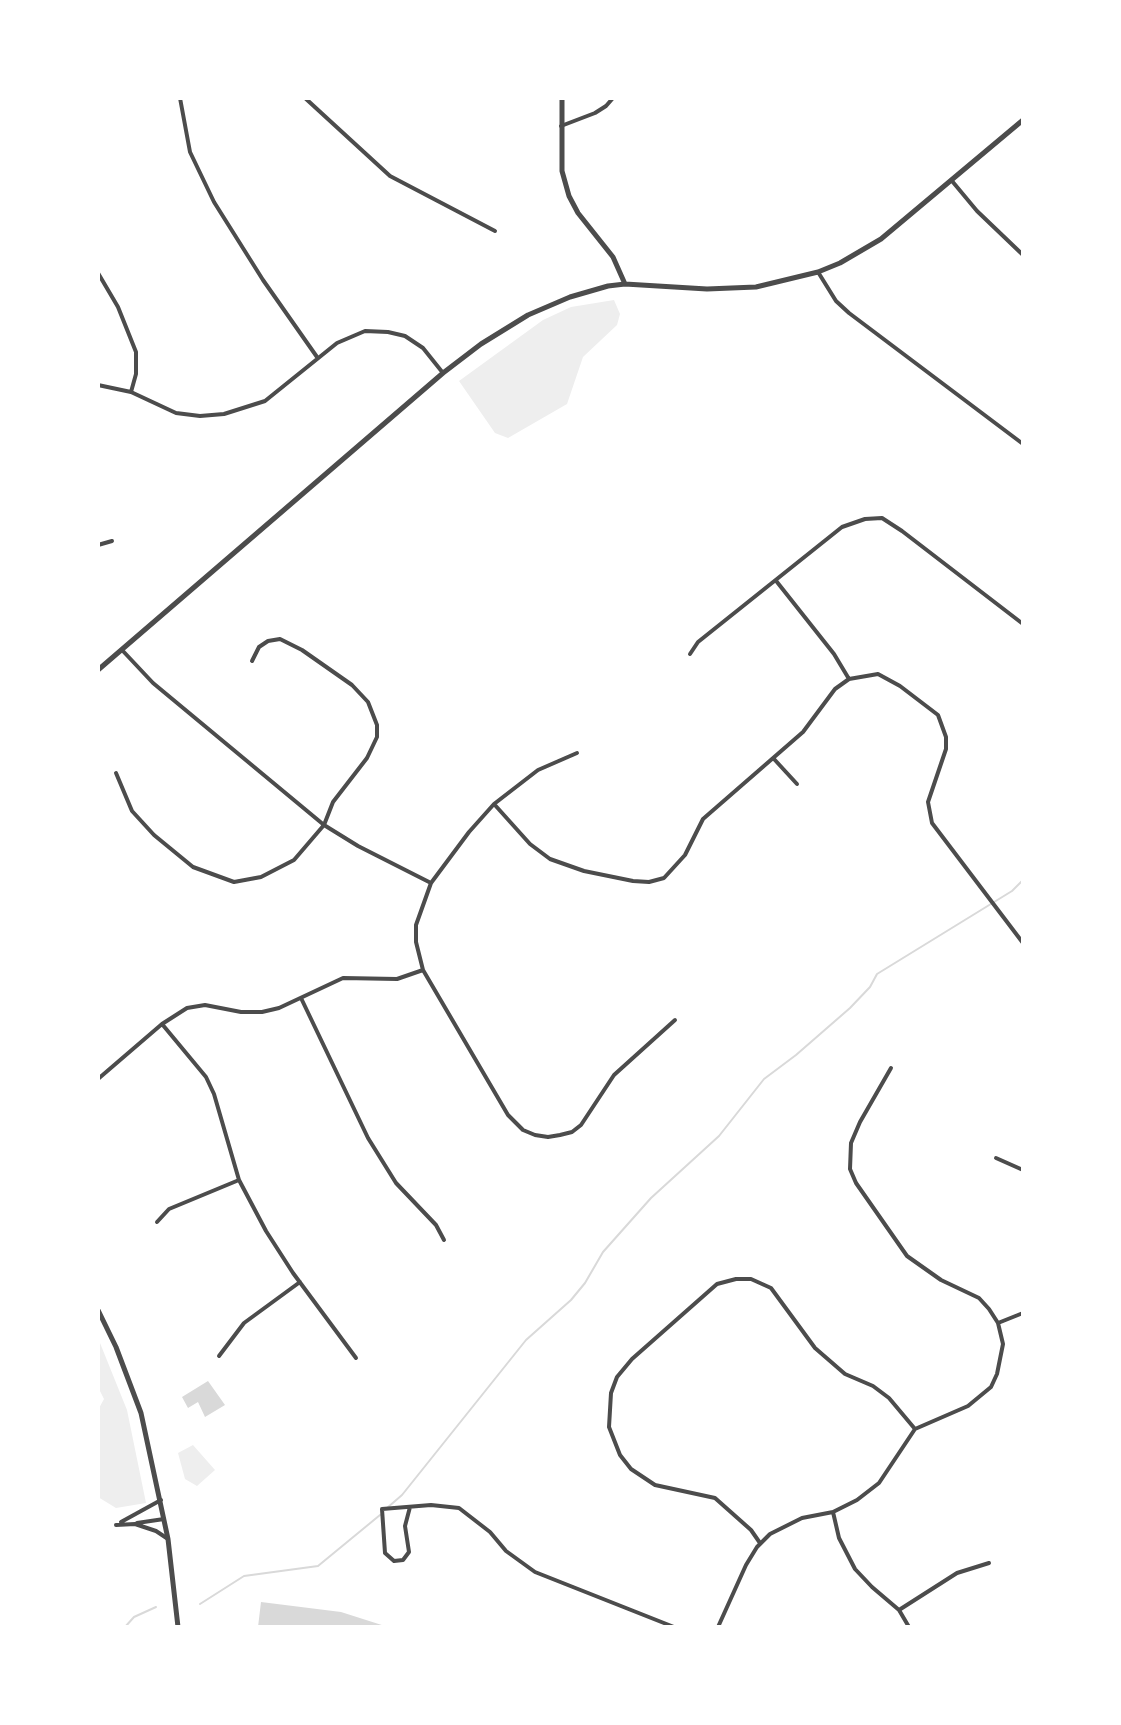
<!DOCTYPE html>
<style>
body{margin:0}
#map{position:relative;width:1121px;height:1725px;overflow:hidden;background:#fff;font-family:Rubik,sans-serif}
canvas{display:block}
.frame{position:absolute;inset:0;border:100px solid #fff;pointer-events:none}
</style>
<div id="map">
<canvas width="1121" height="1725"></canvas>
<div class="frame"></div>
</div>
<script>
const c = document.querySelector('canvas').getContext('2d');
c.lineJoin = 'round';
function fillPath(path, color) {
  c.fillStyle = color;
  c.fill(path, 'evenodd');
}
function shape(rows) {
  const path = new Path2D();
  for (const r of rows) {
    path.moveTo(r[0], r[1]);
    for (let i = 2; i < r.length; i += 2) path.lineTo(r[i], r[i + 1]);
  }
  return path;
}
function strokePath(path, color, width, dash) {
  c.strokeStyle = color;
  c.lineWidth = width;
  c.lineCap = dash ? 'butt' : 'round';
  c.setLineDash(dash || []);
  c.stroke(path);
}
fillPath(shape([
 [614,300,620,314,617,325,583,357,567,404,508,438,495,433,459,381,543,320,571,307],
 [98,1338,127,1410,146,1503,116,1508,98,1497,98,1410,104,1399,98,1387],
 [193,1445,215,1470,197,1486,185,1479,178,1453]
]), '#eee');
fillPath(shape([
 [208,1381,225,1405,205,1417,198,1402,188,1408,182,1397],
 [261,1602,341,1612,388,1627,258,1627]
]), '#d9d9d9');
strokePath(shape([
 [387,1508,402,1495,526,1340,571,1300,585,1283,603,1252,651,1198,719,1136,764,1079,796,1055,850,1008,870,987,877,974,1012,891,1023,880],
 [200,1604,244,1576,318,1566,380,1515],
 [125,1627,134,1617,156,1607]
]), '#d9d9d9', 2);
strokePath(shape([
 [180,98,190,152,214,202,263,280,317,357],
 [305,98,390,176,495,231],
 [561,126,595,113,606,106,613,98],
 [952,181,977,211,1023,255],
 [818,272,836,301,849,313,1023,444],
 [98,273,118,307,136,352,136,374,131,392],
 [98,385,131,392,176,413,200,416,224,414,265,401,337,343,365,331,388,332,405,336,423,348,443,373],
 [98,545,112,541],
 [777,582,834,654,849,679],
 [122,650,153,683,324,825,358,846,431,883],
 [690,654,698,642,842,527,865,519,882,518,902,531,1023,624],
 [577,753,538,770,494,804,469,832,431,883,416,925,416,942,423,970,508,1115,523,1130,535,1135,548,1137,560,1135,572,1132,581,1125,614,1075,675,1020],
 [774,759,797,784],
 [116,773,132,811,154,835,193,867,234,882,261,877,294,860,324,825,333,802,367,758,377,737,377,725,368,702,352,685,302,650,280,639,268,641,259,647,252,661],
 [494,804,530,844,550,859,584,871,633,881,649,882,664,878,685,855,703,819,803,732,835,689,849,679,878,674,900,686,938,715,946,737,946,749,928,802,932,823,1023,943],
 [301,998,368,1138,396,1183,436,1225,444,1240],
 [162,1024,206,1077,214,1094,239,1180,266,1231,293,1273,356,1358],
 [98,1079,162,1024,187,1008,205,1005,241,1012,262,1012,279,1008,343,978,397,979,423,970],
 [996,1158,1023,1170],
 [157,1222,169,1209,239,1180],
 [998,1323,1023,1313],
 [219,1356,244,1323,300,1282],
 [410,1507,405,1526,409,1552,403,1560,394,1561,385,1553,382,1509,431,1505,459,1508,490,1532,506,1551,535,1572,674,1627],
 [833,1512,839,1538,855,1569,872,1587,899,1610,909,1627],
 [121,1522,161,1500],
 [137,1523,164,1519],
 [116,1525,135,1524,156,1531,168,1539],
 [760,1543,751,1530,715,1498,655,1485,631,1469,620,1455,609,1427,611,1393,617,1377,632,1359,717,1284,736,1279,751,1279,771,1288,815,1348,845,1374,873,1386,889,1398,915,1429],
 [899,1610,957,1573,989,1563],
 [718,1627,746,1565,757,1547,770,1534,802,1518,833,1512,857,1500,879,1483,915,1429,968,1406,991,1387,997,1374,1003,1344,998,1323,989,1309,979,1298,941,1280,907,1256,856,1183,850,1169,851,1143,860,1122,891,1068]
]), '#4c4c4c', 4);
strokePath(shape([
 [562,98,562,171,569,196,578,213,613,257,625,284],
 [98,670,443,373,481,344,528,315,570,297,608,286,625,284,707,289,756,287,818,272,840,263,881,239,1023,120],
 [98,1310,116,1347,141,1413,168,1539,178,1627]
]), '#4c4c4c', 5);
</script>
